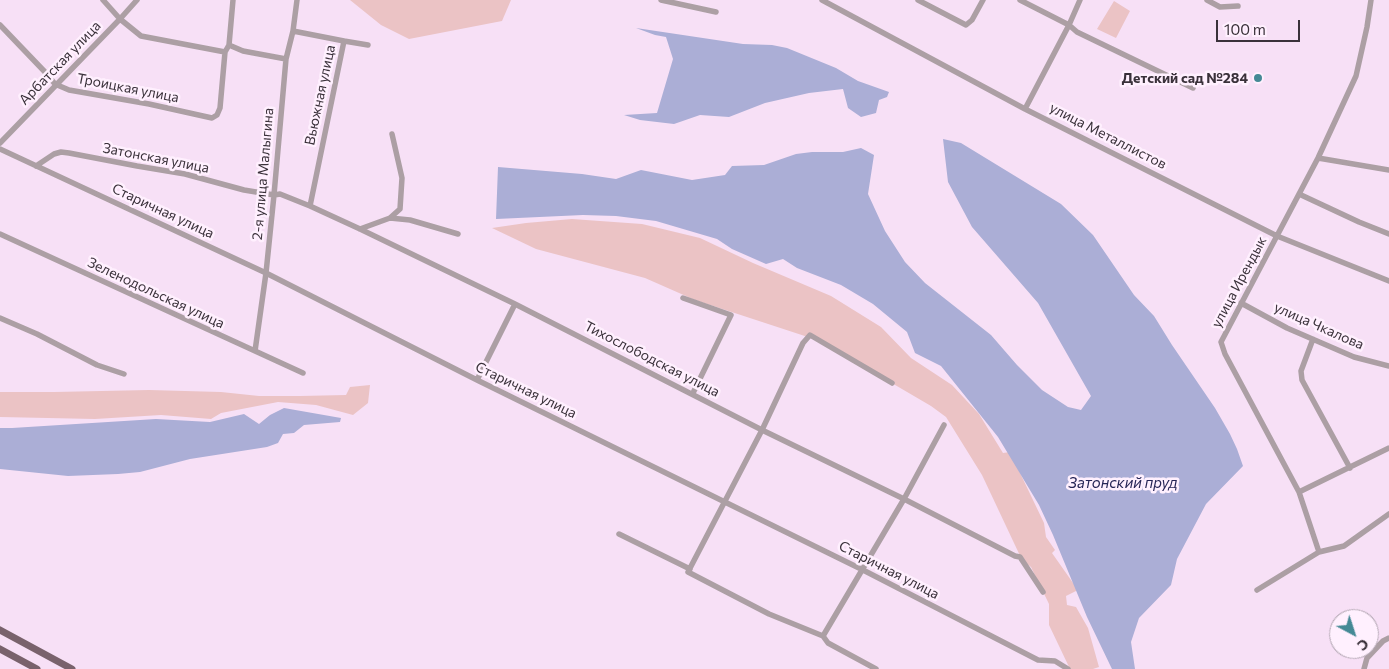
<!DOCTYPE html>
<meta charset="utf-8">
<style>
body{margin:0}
#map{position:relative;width:1389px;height:669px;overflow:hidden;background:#f7e0f6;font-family:Commissioner,sans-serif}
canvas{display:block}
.north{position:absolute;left:1329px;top:609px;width:50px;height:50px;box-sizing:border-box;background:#fff0fe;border:1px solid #b0a4b0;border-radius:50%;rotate:140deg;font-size:14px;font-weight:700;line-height:20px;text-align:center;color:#3a313a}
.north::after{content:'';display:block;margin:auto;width:18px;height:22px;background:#448995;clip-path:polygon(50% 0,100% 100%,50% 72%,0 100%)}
.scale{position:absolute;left:1216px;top:20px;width:84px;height:22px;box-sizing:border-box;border:2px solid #3a313a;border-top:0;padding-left:6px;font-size:15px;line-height:18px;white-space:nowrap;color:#3a313a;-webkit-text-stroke:4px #fff0fe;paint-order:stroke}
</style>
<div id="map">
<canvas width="1389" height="669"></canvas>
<div class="north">С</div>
<div class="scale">100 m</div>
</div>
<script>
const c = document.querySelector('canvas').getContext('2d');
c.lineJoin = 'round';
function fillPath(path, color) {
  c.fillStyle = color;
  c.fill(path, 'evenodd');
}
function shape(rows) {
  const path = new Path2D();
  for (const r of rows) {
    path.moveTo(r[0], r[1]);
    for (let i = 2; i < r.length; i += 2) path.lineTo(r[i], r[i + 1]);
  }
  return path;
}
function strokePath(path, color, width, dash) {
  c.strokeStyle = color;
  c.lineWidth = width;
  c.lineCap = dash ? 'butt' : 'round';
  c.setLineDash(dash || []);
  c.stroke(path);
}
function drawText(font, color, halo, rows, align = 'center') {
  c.font = font + ' Commissioner,sans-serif';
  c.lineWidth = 5;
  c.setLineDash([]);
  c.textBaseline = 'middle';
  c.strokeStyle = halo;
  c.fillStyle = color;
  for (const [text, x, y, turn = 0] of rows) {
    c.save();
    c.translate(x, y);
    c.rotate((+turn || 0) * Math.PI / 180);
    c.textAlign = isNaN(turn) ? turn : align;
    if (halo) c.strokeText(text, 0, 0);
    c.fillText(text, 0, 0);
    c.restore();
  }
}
fillPath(shape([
 [350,0,511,0,502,21,409,39,381,25],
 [1114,1,1130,11,1116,38,1097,29],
 [572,219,642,224,700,238,753,263,831,296,881,327,911,358,952,385,979,414,1003,453,1010,452,1044,523,1046,537,1055,550,1052,553,1078,590,1066,596,1067,605,1076,607,1088,628,1099,667,1093,669,1070,669,1049,625,1049,604,1031,567,1022,560,982,475,946,417,931,406,820,341,695,300,645,278,536,249,492,228,526,223],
 [370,385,368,403,353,415,316,405,278,402,221,413,211,419,161,415,95,419,0,417,0,392,54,392,149,390,221,392,259,396,300,396,346,395,350,387]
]), '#ebc3c5');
fillPath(shape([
 [636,28,743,44,772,45,787,48,836,68,858,81,889,92,887,97,879,100,876,113,861,117,848,108,843,89,809,93,765,103,729,117,700,115,674,124,640,120,624,115,657,113,673,59,666,37,655,35],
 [943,139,961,143,1061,204,1093,235,1134,295,1154,316,1172,345,1215,408,1230,434,1237,449,1243,466,1206,504,1177,559,1171,585,1139,618,1131,642,1135,669,1112,669,1111,667,1087,617,1053,535,1039,505,998,437,941,366,915,353,907,332,873,304,841,285,797,268,783,259,766,264,732,249,717,239,656,221,616,216,583,215,496,219,498,167,582,174,616,179,641,170,692,180,725,175,732,166,764,165,796,154,812,152,843,152,861,148,874,155,868,194,885,231,905,262,925,283,991,335,1017,365,1042,390,1068,407,1081,410,1091,396,1038,303,972,227,948,182],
 [284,408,341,418,340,422,304,425,294,433,283,434,278,443,267,447,190,459,140,472,118,474,68,476,0,469,0,428,12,428,156,419,210,422,244,414,259,424,270,415]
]), '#abaed6');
strokePath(shape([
 [103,0,120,19,141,36,225,52],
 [661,0,716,12],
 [822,0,1025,109,1277,236,1389,281],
 [918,0,966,25,972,20,983,0],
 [1020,0,1069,25,1077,32,1193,88],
 [1207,0,1220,7,1238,6],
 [1371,0,1367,27,1356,76,1318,158,1221,342,1225,354,1299,492,1319,552,1344,546,1389,514],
 [0,25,45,72,55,84,69,90,149,104,212,118,217,115,220,108,225,52,229,45,233,0],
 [293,31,344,41,310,206],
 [344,41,368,45],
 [229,45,243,51,286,59],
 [1025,109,1069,25,1080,0],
 [0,143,120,19,137,0],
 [0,149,266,273,477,380,863,570,1038,660,1055,661,1068,669],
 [1318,158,1389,170],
 [36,166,54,154,61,152,69,153,137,166,185,174,244,190,274,195,280,194,310,206,360,229,515,304,762,430,904,499,1015,556,1020,557,1043,592],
 [1299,194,1359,222,1389,234],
 [390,218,400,209,402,178,392,134],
 [360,229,390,218,410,220,458,234],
 [0,234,303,373],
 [683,298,731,315,693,393],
 [1241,303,1287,328,1354,357,1389,366],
 [0,318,37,334,97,365,124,374],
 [1313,339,1301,371,1302,380,1350,468],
 [255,351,266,273,274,195,286,59,293,31,297,0],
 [477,380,515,304],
 [1299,492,1389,448],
 [619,534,690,569],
 [1257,590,1319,552],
 [823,636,769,614,688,572,762,430,803,343,810,335,892,383],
 [876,669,828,643,823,636,904,499,944,425],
 [1364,669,1367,658,1383,641,1389,638]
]), '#ac9fa4', 5.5);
strokePath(shape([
 [0,630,72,669],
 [0,649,37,669]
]), '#79626c', 7);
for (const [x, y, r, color] of [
 [1258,78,5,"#448995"]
]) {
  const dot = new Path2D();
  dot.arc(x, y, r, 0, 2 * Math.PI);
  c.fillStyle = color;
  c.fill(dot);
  strokePath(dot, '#fff0fe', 2);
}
drawText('14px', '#3a313a', '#fff0fe', [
 ["Арбатская улица",60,63,-46],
 ["Троицкая улица",128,88,11],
 ["Вьюжная улица",320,95,-78],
 ["улица Металлистов",1108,136,27],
 ["Затонская улица",156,158,11],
 ["2-я улица Малыгина",263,174,-85],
 ["Старичная улица",163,211,25],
 ["улица Ирендык",1239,282,-62],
 ["Зеленодольская улица",156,293,25],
 ["улица Чкалова",1319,326,24],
 ["Тихослободская улица",652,359,27],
 ["Старичная улица",526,390,26],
 ["Старичная улица",889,570,27]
]);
drawText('bold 14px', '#3a313a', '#fff0fe', [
 ["Детский сад №284",1248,78]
], 'right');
drawText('italic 15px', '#262556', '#fff0fe', [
 ["Затонский пруд",1123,483]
]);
</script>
